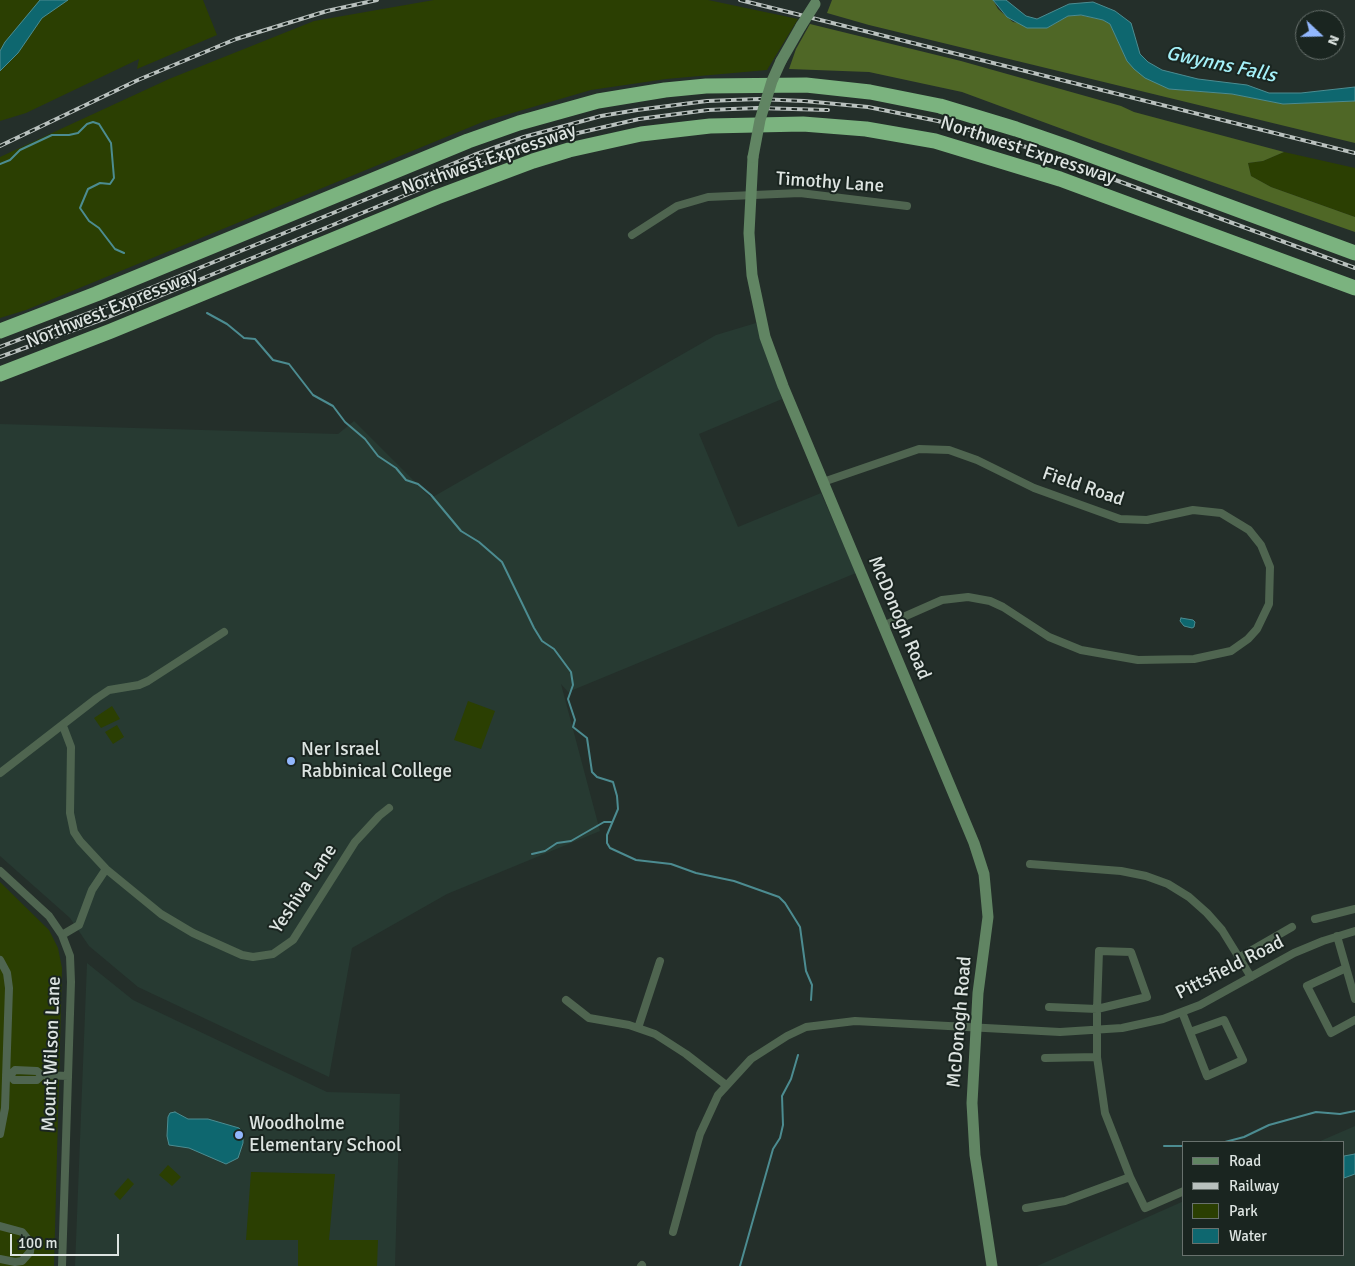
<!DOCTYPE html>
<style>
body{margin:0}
#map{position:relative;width:1355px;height:1266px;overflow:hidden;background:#242f2a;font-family:Signika,sans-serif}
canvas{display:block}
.legend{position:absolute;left:1182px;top:1141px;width:162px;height:115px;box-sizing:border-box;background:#1a2520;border:1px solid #68716d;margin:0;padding:6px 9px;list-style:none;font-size:15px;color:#dde4e1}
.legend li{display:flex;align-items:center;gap:10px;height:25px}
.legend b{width:25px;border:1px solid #68716d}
.north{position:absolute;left:1295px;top:10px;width:50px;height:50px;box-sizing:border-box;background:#1a2520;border:1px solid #68716d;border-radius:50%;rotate:111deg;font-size:14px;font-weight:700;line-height:20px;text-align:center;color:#dde4e1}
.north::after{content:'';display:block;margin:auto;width:18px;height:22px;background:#92b7fd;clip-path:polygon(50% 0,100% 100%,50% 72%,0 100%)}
.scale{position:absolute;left:10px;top:1234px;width:109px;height:22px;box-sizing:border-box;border:2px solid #dde4e1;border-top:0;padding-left:6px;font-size:15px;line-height:18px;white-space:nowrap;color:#dde4e1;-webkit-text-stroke:4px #1a2520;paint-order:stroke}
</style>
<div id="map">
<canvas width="1355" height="1266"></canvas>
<ul class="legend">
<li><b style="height:6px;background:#618563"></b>Road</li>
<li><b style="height:6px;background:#b9c1be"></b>Railway</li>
<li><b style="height:14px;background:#2b3f02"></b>Park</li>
<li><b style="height:14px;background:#0e676f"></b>Water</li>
</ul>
<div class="north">N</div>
<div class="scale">100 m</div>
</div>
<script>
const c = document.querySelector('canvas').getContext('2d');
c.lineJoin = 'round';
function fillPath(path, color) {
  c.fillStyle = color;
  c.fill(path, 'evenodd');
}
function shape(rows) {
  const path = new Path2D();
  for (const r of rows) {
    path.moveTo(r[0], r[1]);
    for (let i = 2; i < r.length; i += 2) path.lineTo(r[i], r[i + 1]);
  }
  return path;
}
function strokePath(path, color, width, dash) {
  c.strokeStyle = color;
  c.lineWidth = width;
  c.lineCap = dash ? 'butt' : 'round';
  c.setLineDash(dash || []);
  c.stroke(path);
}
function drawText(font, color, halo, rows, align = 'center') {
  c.font = font + ' Signika,sans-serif';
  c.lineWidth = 4;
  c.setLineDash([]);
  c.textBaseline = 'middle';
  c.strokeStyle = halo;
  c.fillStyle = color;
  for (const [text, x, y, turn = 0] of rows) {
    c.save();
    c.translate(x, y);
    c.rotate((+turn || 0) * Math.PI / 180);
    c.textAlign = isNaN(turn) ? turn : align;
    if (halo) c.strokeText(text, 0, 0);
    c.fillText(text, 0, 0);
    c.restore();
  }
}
fillPath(shape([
 [756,323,782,399,699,434,738,527,821,493,856,573,568,692,561,684,600,831,447,894,352,948,329,1077,138,987,89,946,70,918,0,856,0,424,338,434,354,421,431,498,716,335],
 [87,963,133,1000,327,1092,400,1094,395,1266,75,1266],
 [1355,1126,1355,1266,1037,1266,1184,1201,1184,1255,1344,1255,1344,1142,1318,1142]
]), '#273a32');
fillPath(shape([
 [0,0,203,0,217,35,137,69,139,59,26,113,0,121],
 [434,0,708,0,798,19,767,70,666,79,591,90,485,121,26,310,0,318,0,157,169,79,314,21],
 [1284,152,1355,168,1355,217,1271,187,1251,176,1248,163,1263,161],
 [468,701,495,711,481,749,454,740],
 [112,706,120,719,101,728,94,718],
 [117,725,124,737,113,744,105,732],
 [0,882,49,930,58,948,62,968,54,1266,0,1266],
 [168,1165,181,1177,172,1186,159,1175],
 [251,1172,335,1174,329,1240,378,1240,377,1266,298,1266,298,1240,246,1240],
 [128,1178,134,1184,120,1200,114,1194]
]), '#2b3f02');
fillPath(shape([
 [832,0,993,0,998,9,1013,22,1047,28,1068,16,1080,15,1103,20,1110,24,1127,61,1169,89,1232,94,1283,104,1355,101,1355,143,869,25,827,13],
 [810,24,961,61,1121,106,1134,112,1284,152,1263,161,1248,163,1251,176,1271,187,1355,217,1355,232,1092,140,962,92,869,72,789,69,796,49]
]), '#4f6726');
const water = shape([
 [40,0,68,0,42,18,18,53,0,71,0,51,5,42,40,0],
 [993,0,1006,0,1026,16,1037,19,1069,4,1093,2,1115,11,1131,23,1140,54,1148,62,1162,70,1198,79,1247,85,1269,93,1301,93,1355,87,1355,101,1283,104,1232,94,1169,89,1145,78,1134,69,1127,61,1110,24,1103,20,1081,15,1068,16,1047,28,1027,28,1007,17,993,0],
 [1181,618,1193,620,1195,622,1194,627,1192,628,1184,626,1180,621,1181,618],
 [175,1112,188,1119,208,1119,239,1128,243,1133,243,1143,238,1158,226,1164,189,1148,169,1145,167,1136,168,1117,170,1113,175,1112],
 [1355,1154,1355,1174,1344,1178,1344,1156,1355,1154]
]);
fillPath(water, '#0e676f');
strokePath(water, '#4c8c91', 1);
strokePath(shape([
 [0,164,10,160,20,150,52,135,69,135,78,133,87,124,93,122,99,124,111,143,114,178,110,184,100,183,88,189,80,208,89,221,99,228,115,249,124,253],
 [207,313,227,324,244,338,255,339,273,360,289,364,313,395,333,406,345,422,365,439,378,456,396,468,406,480,418,484,431,495,461,531,479,542,502,562,534,628,542,641,554,649,571,672,573,685,568,699,575,720,573,727,587,738,592,772,597,777,613,782,617,796,618,809,607,835,607,843,610,848,636,860,671,864,696,873,734,881,779,897,785,903,800,927,806,971,812,985,811,1000],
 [532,854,545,851,557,843,571,841,604,822,611,822],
 [1225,1142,1244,1137,1269,1125,1316,1112,1340,1114,1355,1111],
 [1164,1146,1184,1146],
 [740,1266,773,1149,780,1138,783,1125,782,1096,791,1079,798,1055]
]), '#4c8c91', 2);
strokePath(shape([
 [632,235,677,206,708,197,800,193,907,206],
 [823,482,919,449,949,450,977,460,1034,488,1120,519,1147,520,1193,510,1221,513,1249,530,1261,545,1270,567,1269,604,1257,629,1248,639,1231,651,1194,659,1138,660,1081,650,1049,637,1003,607,990,601,968,597,942,600,883,626],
 [0,773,97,698,109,690,139,685,148,681,224,632],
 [1030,864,1121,871,1146,876,1168,884,1189,897,1207,913,1222,930,1251,977],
 [106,869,161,914,193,933,242,955,253,957,273,954,293,940,355,842,379,816,389,808],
 [0,871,49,916,62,935,70,956,71,982,62,1266],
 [1315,919,1355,909],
 [62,935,79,925,92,890,106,869,80,841,74,832,70,813,71,747,63,726],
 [1337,936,1355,999],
 [1240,957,1292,927],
 [0,960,7,973,9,988,5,1108,0,1134],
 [1346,968,1307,986,1331,1033,1355,1020],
 [566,1000,589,1018,629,1025,655,1034,686,1054,726,1085],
 [1049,1007,1097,1009,1099,951,1131,952,1147,997,1097,1009,1097,1057,1105,1113,1130,1177,1145,1208,1184,1191],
 [1182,1012,1207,1076,1243,1060,1224,1020,1190,1032],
 [638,1028,660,961],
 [1045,1058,1097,1057],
 [6,1075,10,1075,14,1080,37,1080,42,1075],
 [10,1075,15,1070,37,1071,42,1075,68,1076],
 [1026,1208,1065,1201,1130,1177],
 [0,1226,22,1232,31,1243,30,1252,22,1261,15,1262,0,1259],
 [673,1232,700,1134,718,1095,751,1059,787,1036,806,1027,855,1021,1060,1032,1122,1028,1163,1019,1200,1005,1294,953,1323,941,1355,931],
 [641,1266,642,1265]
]), '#4f6550', 8);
strokePath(shape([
 [781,61,801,26],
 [753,157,749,233,752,275,765,337,783,386,974,843,984,874,988,917,978,993,972,1103,975,1155,992,1266]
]), '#618563', 11);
strokePath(shape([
 [0,331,96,294,468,141,519,123,598,101,665,90,706,86,806,85,870,92,940,106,1016,129,1071,148,1355,253],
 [0,374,111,331,437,197,533,161,569,150,641,134,710,126,803,124,866,129,935,141,1060,179,1355,288]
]), '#7bb37f', 15);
const rail = shape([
 [740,0,1355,153],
 [0,146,138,80,236,39,327,11,377,0],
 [0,347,102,308,474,155,524,137,601,116,637,110,707,101,758,99,804,101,868,107,938,121,1012,142,1355,268],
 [0,357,106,318,479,165,565,136,639,119,708,110,757,108,828,110]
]);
strokePath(rail, '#b9c1be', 4);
strokePath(rail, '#1a2520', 2, [5.5]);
strokePath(shape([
 [801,26,815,4],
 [753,157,760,120,772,81,781,61]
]), '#618563', 11);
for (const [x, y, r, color] of [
 [291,761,5,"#92b7fd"],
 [239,1135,5,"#92b7fd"]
]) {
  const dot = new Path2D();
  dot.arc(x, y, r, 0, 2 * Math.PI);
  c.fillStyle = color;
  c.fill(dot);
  strokePath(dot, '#1a2520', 2);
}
drawText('19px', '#dde4e1', '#1a2520', [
 ["Northwest Expressway",1028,151,18],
 ["Northwest Expressway",489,160,-19],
 ["Timothy Lane",830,183,4],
 ["Northwest Expressway",112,309,-22],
 ["Field Road",1083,487,19],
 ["McDonogh Road",899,618,67],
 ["Yeshiva Lane",304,889,-56],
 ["Pittsfield Road",1230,968,-27],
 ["McDonogh Road",960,1022,-85],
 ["Mount Wilson Lane",52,1054,-88]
]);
drawText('19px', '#dde4e1', '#1a2520', [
 ["Ner Israel",301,750],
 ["Rabbinical College",301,772],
 ["Woodholme",249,1124],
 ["Elementary School",249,1146]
], 'left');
drawText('italic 20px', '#a5f1f9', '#1a2520', [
 ["Gwynns Falls",1221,65,12]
]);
</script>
